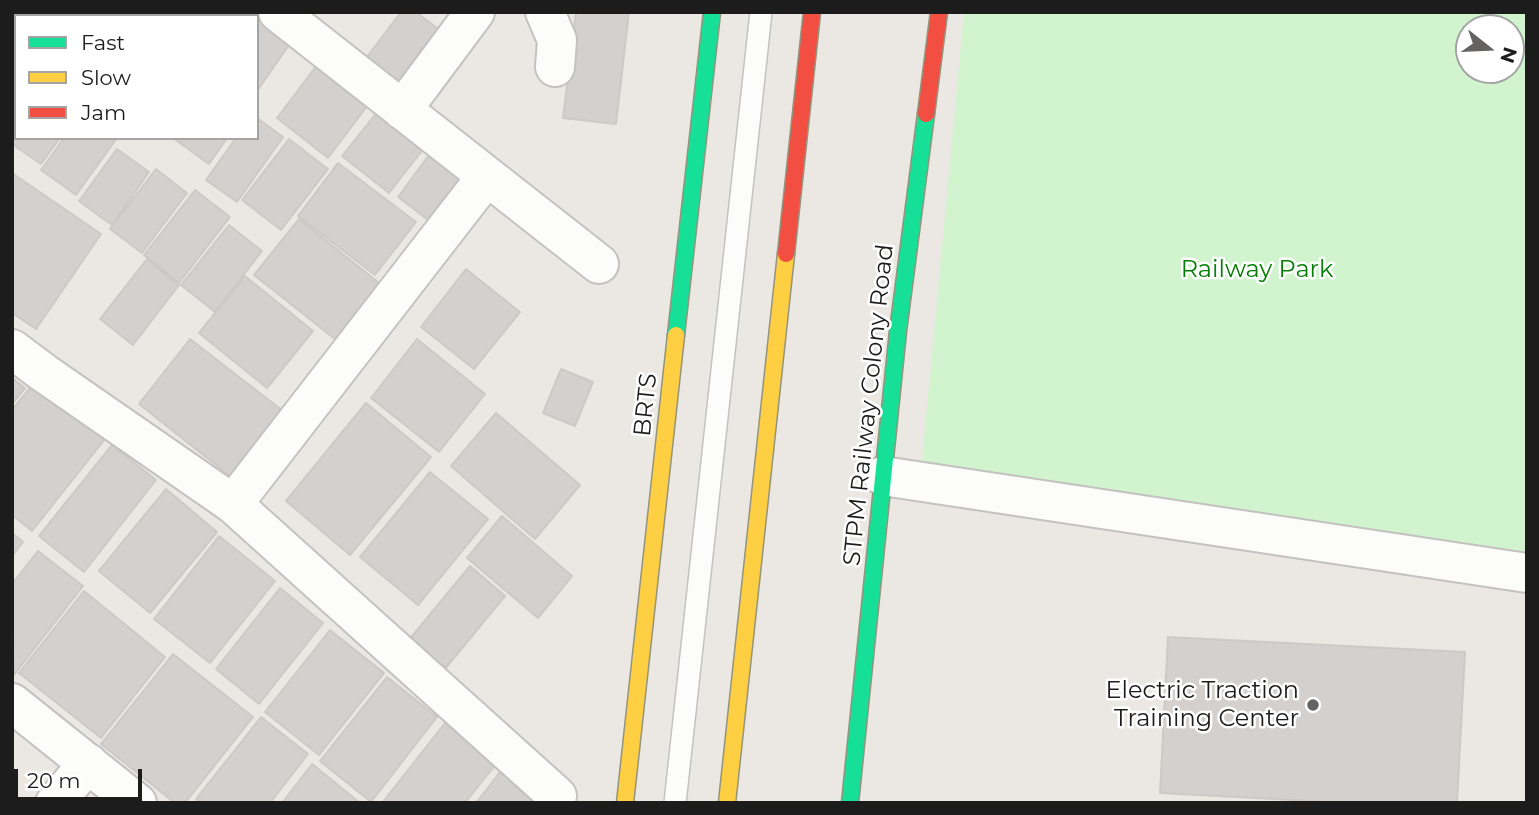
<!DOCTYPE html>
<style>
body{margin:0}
#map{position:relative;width:1539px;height:815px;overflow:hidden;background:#ebe8e4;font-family:Montserrat,sans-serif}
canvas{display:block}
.frame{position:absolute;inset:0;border:14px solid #1c1c1c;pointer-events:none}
.legend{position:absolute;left:14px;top:14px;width:245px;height:126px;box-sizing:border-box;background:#fff;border:2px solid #a4a4a4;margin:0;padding:9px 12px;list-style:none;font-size:21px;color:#1c1c1c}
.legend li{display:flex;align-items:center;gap:14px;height:35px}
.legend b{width:35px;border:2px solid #a4a4a4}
.north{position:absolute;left:1455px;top:14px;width:70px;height:70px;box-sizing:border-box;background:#fff;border:2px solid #a4a4a4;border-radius:50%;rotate:108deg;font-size:19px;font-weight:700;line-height:28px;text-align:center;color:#1c1c1c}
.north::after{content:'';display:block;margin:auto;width:24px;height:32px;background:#646362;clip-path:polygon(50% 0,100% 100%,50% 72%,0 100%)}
.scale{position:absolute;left:14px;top:769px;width:128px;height:32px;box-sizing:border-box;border:4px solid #1c1c1c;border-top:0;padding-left:9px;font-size:21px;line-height:24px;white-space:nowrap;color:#1c1c1c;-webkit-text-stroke:5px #fff;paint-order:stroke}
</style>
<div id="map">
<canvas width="1539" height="815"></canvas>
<div class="frame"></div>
<ul class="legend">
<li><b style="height:9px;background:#16e098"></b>Fast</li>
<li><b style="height:9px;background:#ffcf43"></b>Slow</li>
<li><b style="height:9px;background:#f24e42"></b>Jam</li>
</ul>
<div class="north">N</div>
<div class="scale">20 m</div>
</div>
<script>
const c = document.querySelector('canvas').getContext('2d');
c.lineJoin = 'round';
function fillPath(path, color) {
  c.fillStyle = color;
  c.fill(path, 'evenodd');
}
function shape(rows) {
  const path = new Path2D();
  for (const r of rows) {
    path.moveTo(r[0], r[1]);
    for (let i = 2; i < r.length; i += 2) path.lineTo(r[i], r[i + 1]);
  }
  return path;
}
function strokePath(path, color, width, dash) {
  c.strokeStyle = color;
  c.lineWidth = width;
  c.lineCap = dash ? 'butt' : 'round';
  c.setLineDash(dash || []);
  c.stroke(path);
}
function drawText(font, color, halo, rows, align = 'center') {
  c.font = font + ' Montserrat,sans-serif';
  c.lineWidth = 5;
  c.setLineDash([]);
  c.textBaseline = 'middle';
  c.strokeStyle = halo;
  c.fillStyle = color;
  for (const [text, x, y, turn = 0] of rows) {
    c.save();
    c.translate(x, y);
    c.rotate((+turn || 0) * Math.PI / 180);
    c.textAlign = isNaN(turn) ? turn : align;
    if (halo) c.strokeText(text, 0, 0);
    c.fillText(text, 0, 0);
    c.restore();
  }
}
fillPath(shape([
 [964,12,1527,12,1527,559,919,493],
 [1469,28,1511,28,1511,70,1469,70]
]), '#d1f3cd');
const building = shape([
 [147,12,207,12,204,16,145,16,147,12],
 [211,12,252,12,249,16,209,16,211,12],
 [253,12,264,12,296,35,257,91,257,16,251,16,253,12],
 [401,12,416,12,442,32,399,89,363,62,401,12],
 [576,12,629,12,616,124,563,118,576,12],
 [323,57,374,97,328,158,277,118,323,57],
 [382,106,428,143,389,193,342,156,382,106],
 [257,118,283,137,237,202,206,180,236,138,257,138,257,118],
 [16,130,16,138,60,138,41,164,12,144,12,134,16,130],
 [64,138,117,138,76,195,41,170,64,138],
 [173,138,227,138,209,164,173,138],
 [289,139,328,169,281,230,242,200,289,139],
 [117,149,149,172,112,225,79,201,117,149],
 [429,155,472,187,440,229,398,197,429,155],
 [338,163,416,222,375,275,298,216,338,163],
 [156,169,187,193,142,253,110,229,156,169],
 [12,173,101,234,36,329,12,313,12,173],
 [195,190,230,217,179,283,144,255,195,190],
 [299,219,388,290,345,347,254,275,299,219],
 [229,225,262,251,215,312,181,285,229,225],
 [147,259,179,285,133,345,100,319,147,259],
 [466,269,520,312,474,369,421,327,466,269],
 [245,276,313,331,267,388,199,333,245,276],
 [190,339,283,411,231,477,139,404,190,339],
 [417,339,485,394,439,452,371,398,417,339],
 [561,369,593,382,575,426,543,413,561,369],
 [12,378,25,388,12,404,12,378],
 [34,383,105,439,32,531,12,515,12,410,34,383],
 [366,403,431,457,350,555,286,501,366,403],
 [496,413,580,485,535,539,451,466,496,413],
 [112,445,156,480,84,572,39,536,112,445],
 [430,472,488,519,418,605,360,557,430,472],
 [166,489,217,532,150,613,99,571,166,489],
 [502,516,572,576,538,618,467,558,502,516],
 [12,533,23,542,12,556,12,533],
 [219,536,275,581,210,663,154,619,219,536],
 [38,551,83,586,14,675,12,584,38,551],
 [470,566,505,596,444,670,408,641,470,566],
 [280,588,323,623,259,704,216,669,280,588],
 [84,591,165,657,101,738,19,673,84,591],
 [330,630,384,673,319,755,265,712,330,630],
 [1168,637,1465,652,1457,803,1350,803,1160,793,1168,637],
 [173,654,253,717,185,803,175,803,101,744,173,654],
 [387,677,437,717,371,802,320,761,387,677],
 [261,717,308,754,270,803,201,803,196,799,261,717],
 [445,723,496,764,465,803,382,803,445,723],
 [312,764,360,803,282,803,312,764],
 [504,767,549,803,476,803,504,767]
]);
fillPath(building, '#d3d0cd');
strokePath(building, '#cec9c5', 2);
const lane = shape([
 [675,803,761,12]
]);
const street = shape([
 [278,12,599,264],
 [545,12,557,40,555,67],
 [52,16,54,12],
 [12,87,16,81],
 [402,110,475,12],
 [12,349,44,373,233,504,557,796],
 [883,476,1527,573],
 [233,504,487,176],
 [12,703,137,803],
 [55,803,88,763]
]);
const fast = shape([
 [676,335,712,12],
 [850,803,898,331,926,114]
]);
const slow = shape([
 [625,803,676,335],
 [727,803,786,254]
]);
const jam = shape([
 [926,114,939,12],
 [786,254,812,12]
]);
strokePath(lane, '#c3c2c0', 24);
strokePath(street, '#c3c2c0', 42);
strokePath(fast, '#95947c', 19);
strokePath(slow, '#95947c', 19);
strokePath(jam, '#95947c', 19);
strokePath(lane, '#fcfcfb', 21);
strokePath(street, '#fcfcfb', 38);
strokePath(fast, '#16e098', 16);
strokePath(slow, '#ffcf43', 16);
strokePath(jam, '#f24e42', 16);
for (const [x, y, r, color] of [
 [1313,705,7,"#646362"]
]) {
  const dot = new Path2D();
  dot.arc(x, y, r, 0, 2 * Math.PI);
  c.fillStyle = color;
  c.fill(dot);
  strokePath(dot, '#fff', 2.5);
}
drawText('24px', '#077e06', '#fff', [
 ["Railway Park",1257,270]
]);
drawText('24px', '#1c1c1c', '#fff', [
 ["BRTS",646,405,-84],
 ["STPM Railway Colony Road",869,405,-84]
]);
drawText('24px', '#1c1c1c', '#fff', [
 ["Electric Traction",1299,691],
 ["Training Center",1299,719]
], 'right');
</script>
